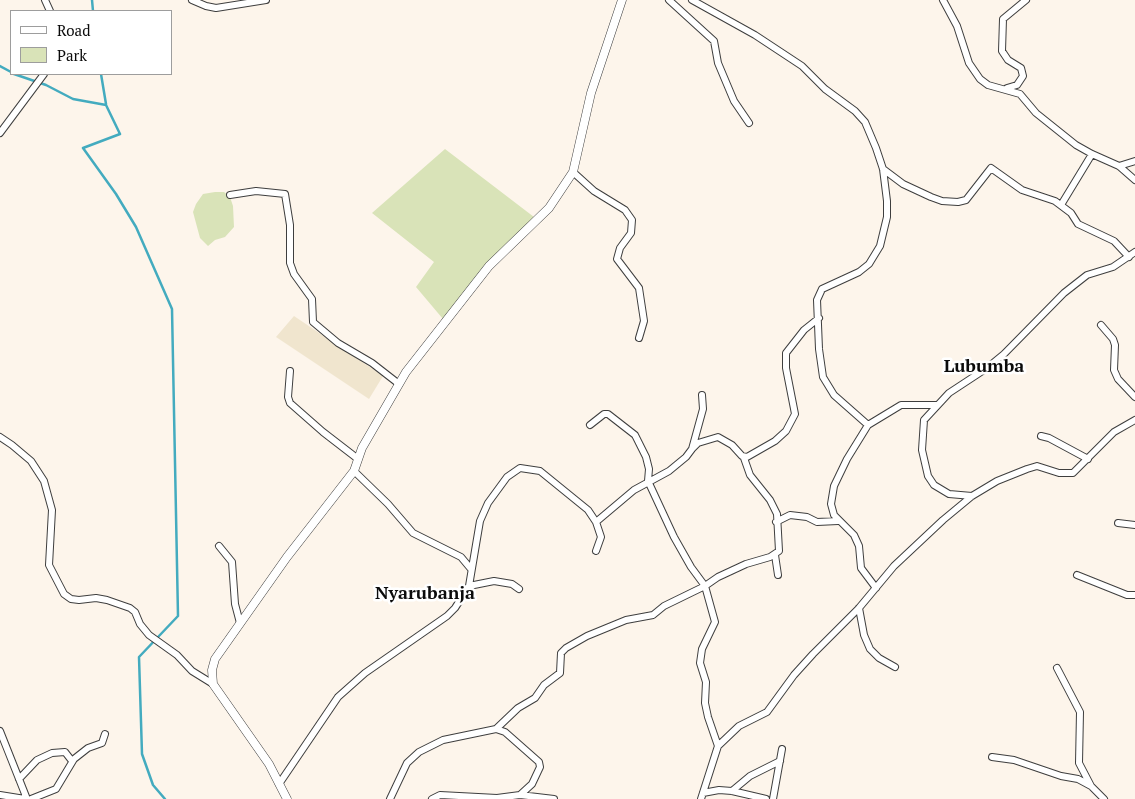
<!DOCTYPE html>
<style>
body{margin:0}
#map{position:relative;width:1135px;height:799px;overflow:hidden;background:#fdf5eb;font-family:"PT Serif",serif}
canvas{display:block}
.legend{position:absolute;left:10px;top:10px;width:162px;height:65px;box-sizing:border-box;background:#fff;border:1px solid #9d9d9d;margin:0;padding:6px 9px;list-style:none;font-size:15px;color:#0b0b0b}
.legend li{display:flex;align-items:center;gap:10px;height:25px}
.legend b{width:25px;border:1px solid #9d9d9d}
</style>
<div id="map">
<canvas width="1135" height="799"></canvas>
<ul class="legend">
<li><b style="height:6px;background:#fff"></b>Road</li>
<li><b style="height:14px;background:#d9e3b8"></b>Park</li>
</ul>
</div>
<script>
const c = document.querySelector('canvas').getContext('2d');
c.lineJoin = 'round';
function fillPath(path, color) {
  c.fillStyle = color;
  c.fill(path, 'evenodd');
}
function shape(rows) {
  const path = new Path2D();
  for (const r of rows) {
    path.moveTo(r[0], r[1]);
    for (let i = 2; i < r.length; i += 2) path.lineTo(r[i], r[i + 1]);
  }
  return path;
}
function strokePath(path, color, width, dash) {
  c.strokeStyle = color;
  c.lineWidth = width;
  c.lineCap = dash ? 'butt' : 'round';
  c.setLineDash(dash || []);
  c.stroke(path);
}
function drawText(font, color, halo, rows, align = 'center') {
  c.font = font + ' "PT Serif",serif';
  c.lineWidth = 5;
  c.setLineDash([]);
  c.textBaseline = 'middle';
  c.strokeStyle = halo;
  c.fillStyle = color;
  for (const [text, x, y, turn = 0] of rows) {
    c.save();
    c.translate(x, y);
    c.rotate((+turn || 0) * Math.PI / 180);
    c.textAlign = isNaN(turn) ? turn : align;
    if (halo) c.strokeText(text, 0, 0);
    c.fillText(text, 0, 0);
    c.restore();
  }
}
fillPath(shape([
 [294,316,383,376,369,399,276,337]
]), '#f0e5ce');
fillPath(shape([
 [445,149,534,217,443,319,416,287,434,262,372,213],
 [215,192,224,192,230,197,233,206,234,227,225,237,215,240,208,246,200,238,193,212,196,204,203,194]
]), '#d9e3b8');
strokePath(shape([
 [92,0,93,11],
 [0,66,11,72],
 [14,74,46,85,73,99,106,105,120,134,83,148,116,194,136,227,172,309,178,616,139,657,142,754,153,785,165,799],
 [101,74,106,104]
]), '#43abbf', 2.5);
const minor = shape([
 [45,0,50,11],
 [192,0,206,6,216,8,266,0],
 [669,0,714,41,718,63,734,101,749,123],
 [692,0,755,35,802,66,825,89,855,111,865,122,876,148,883,169,887,201,887,217,880,246,869,264,859,272,822,289,817,300,819,349,823,377,834,395,868,425],
 [943,0,957,26,969,63,980,79,988,85,1020,94,1036,113,1076,145,1092,154,1119,166,1135,180],
 [1007,88,1017,85,1023,76,1021,68,1008,60,1002,51,1003,19,1026,0],
 [0,133,44,74],
 [1119,166,1135,161],
 [883,169,903,184,931,197,942,201,958,202,966,200,991,168,1022,190,1055,201,1071,213,1078,224,1114,241,1129,257],
 [573,172,594,191,625,210,632,220,631,233,620,248,617,259,639,288,644,321,639,338],
 [230,195,256,191,285,194,290,225,290,263,294,274,312,299,313,322,338,343,372,363,399,384],
 [1061,205,1092,154],
 [1101,325,1113,339,1115,345,1114,370,1118,379,1135,397],
 [290,371,288,397,290,403,323,432,358,459],
 [590,425,604,414,608,414,635,435,646,457,649,469,648,481,674,537,691,567,705,586,715,622,702,649,700,663,706,682,705,703,708,717,718,746],
 [1041,436,1049,438,1088,459],
 [0,437,12,445,31,461,44,481,52,510,49,565,64,594,71,599,79,600,96,598,107,600,130,608,135,612,140,624,149,635,177,655,192,671,213,684],
 [692,449,698,443,718,437,732,445,742,456,747,457,775,441,786,431,795,414,786,368,786,353,804,330,819,318],
 [354,471,388,504,413,533,461,557,471,569],
 [972,496,949,494,934,485,928,476,922,450,924,420,949,393,987,368,1004,354,1064,293,1087,275,1113,267,1135,252],
 [596,522,634,490,669,471,686,457,692,449,703,409,702,395],
 [776,522,790,515,807,517,817,522,838,521],
 [1118,523,1135,525],
 [219,546,232,562,235,604,240,623],
 [775,555,778,575],
 [1077,575,1127,595,1135,595],
 [469,586,480,521,488,503,507,477,520,468,540,471,588,510,596,522,601,537,596,551],
 [876,588,861,568,859,546,854,535,834,515,831,504,834,486,847,459,868,425,901,405,936,405],
 [859,608,864,635,870,649,879,658,895,667],
 [1057,668,1080,712,1079,763,1091,786],
 [496,729,518,708,535,698,544,685,560,673,561,653,566,648,587,636,626,620,653,615,664,606,705,586,718,577,746,564,770,557,779,551,777,514,770,500,750,475,744,458],
 [0,731,27,799],
 [992,757,1014,760,1061,776,1078,779,1091,786,1104,799],
 [19,779,37,760,52,753,65,752,72,761],
 [279,784,338,697,365,673,447,616,455,608,469,586,494,581,512,584,519,589],
 [732,791,750,776,780,761],
 [703,793,719,790,732,791,766,799],
 [0,795,25,799],
 [31,799,56,789,74,759,88,748,102,743,105,734],
 [390,799,407,763,419,752,443,740,496,729,505,732,539,762,540,767,532,784,520,795],
 [432,799,440,795,497,798,520,795,554,799],
 [701,799,718,746,739,726,767,712,794,675,813,654,859,608,894,566,943,520,972,496,997,481,1027,469,1037,466,1059,473,1073,473,1114,432,1135,420],
 [773,799,782,749]
]);
const tertiary = shape([
 [287,799,269,764,213,684,212,670,215,659,287,557,354,471,362,448,406,372,489,266,549,208,573,172,591,93,622,0]
]);
strokePath(minor, '#3e3e3e', 8);
strokePath(tertiary, '#3e3e3e', 9);
strokePath(minor, '#fff', 6);
strokePath(tertiary, '#fff', 8);
drawText('bold 18px', '#0b0b0b', '#fff', [
 ["Lubumba",984,367],
 ["Nyarubanja",425,594]
]);
</script>
